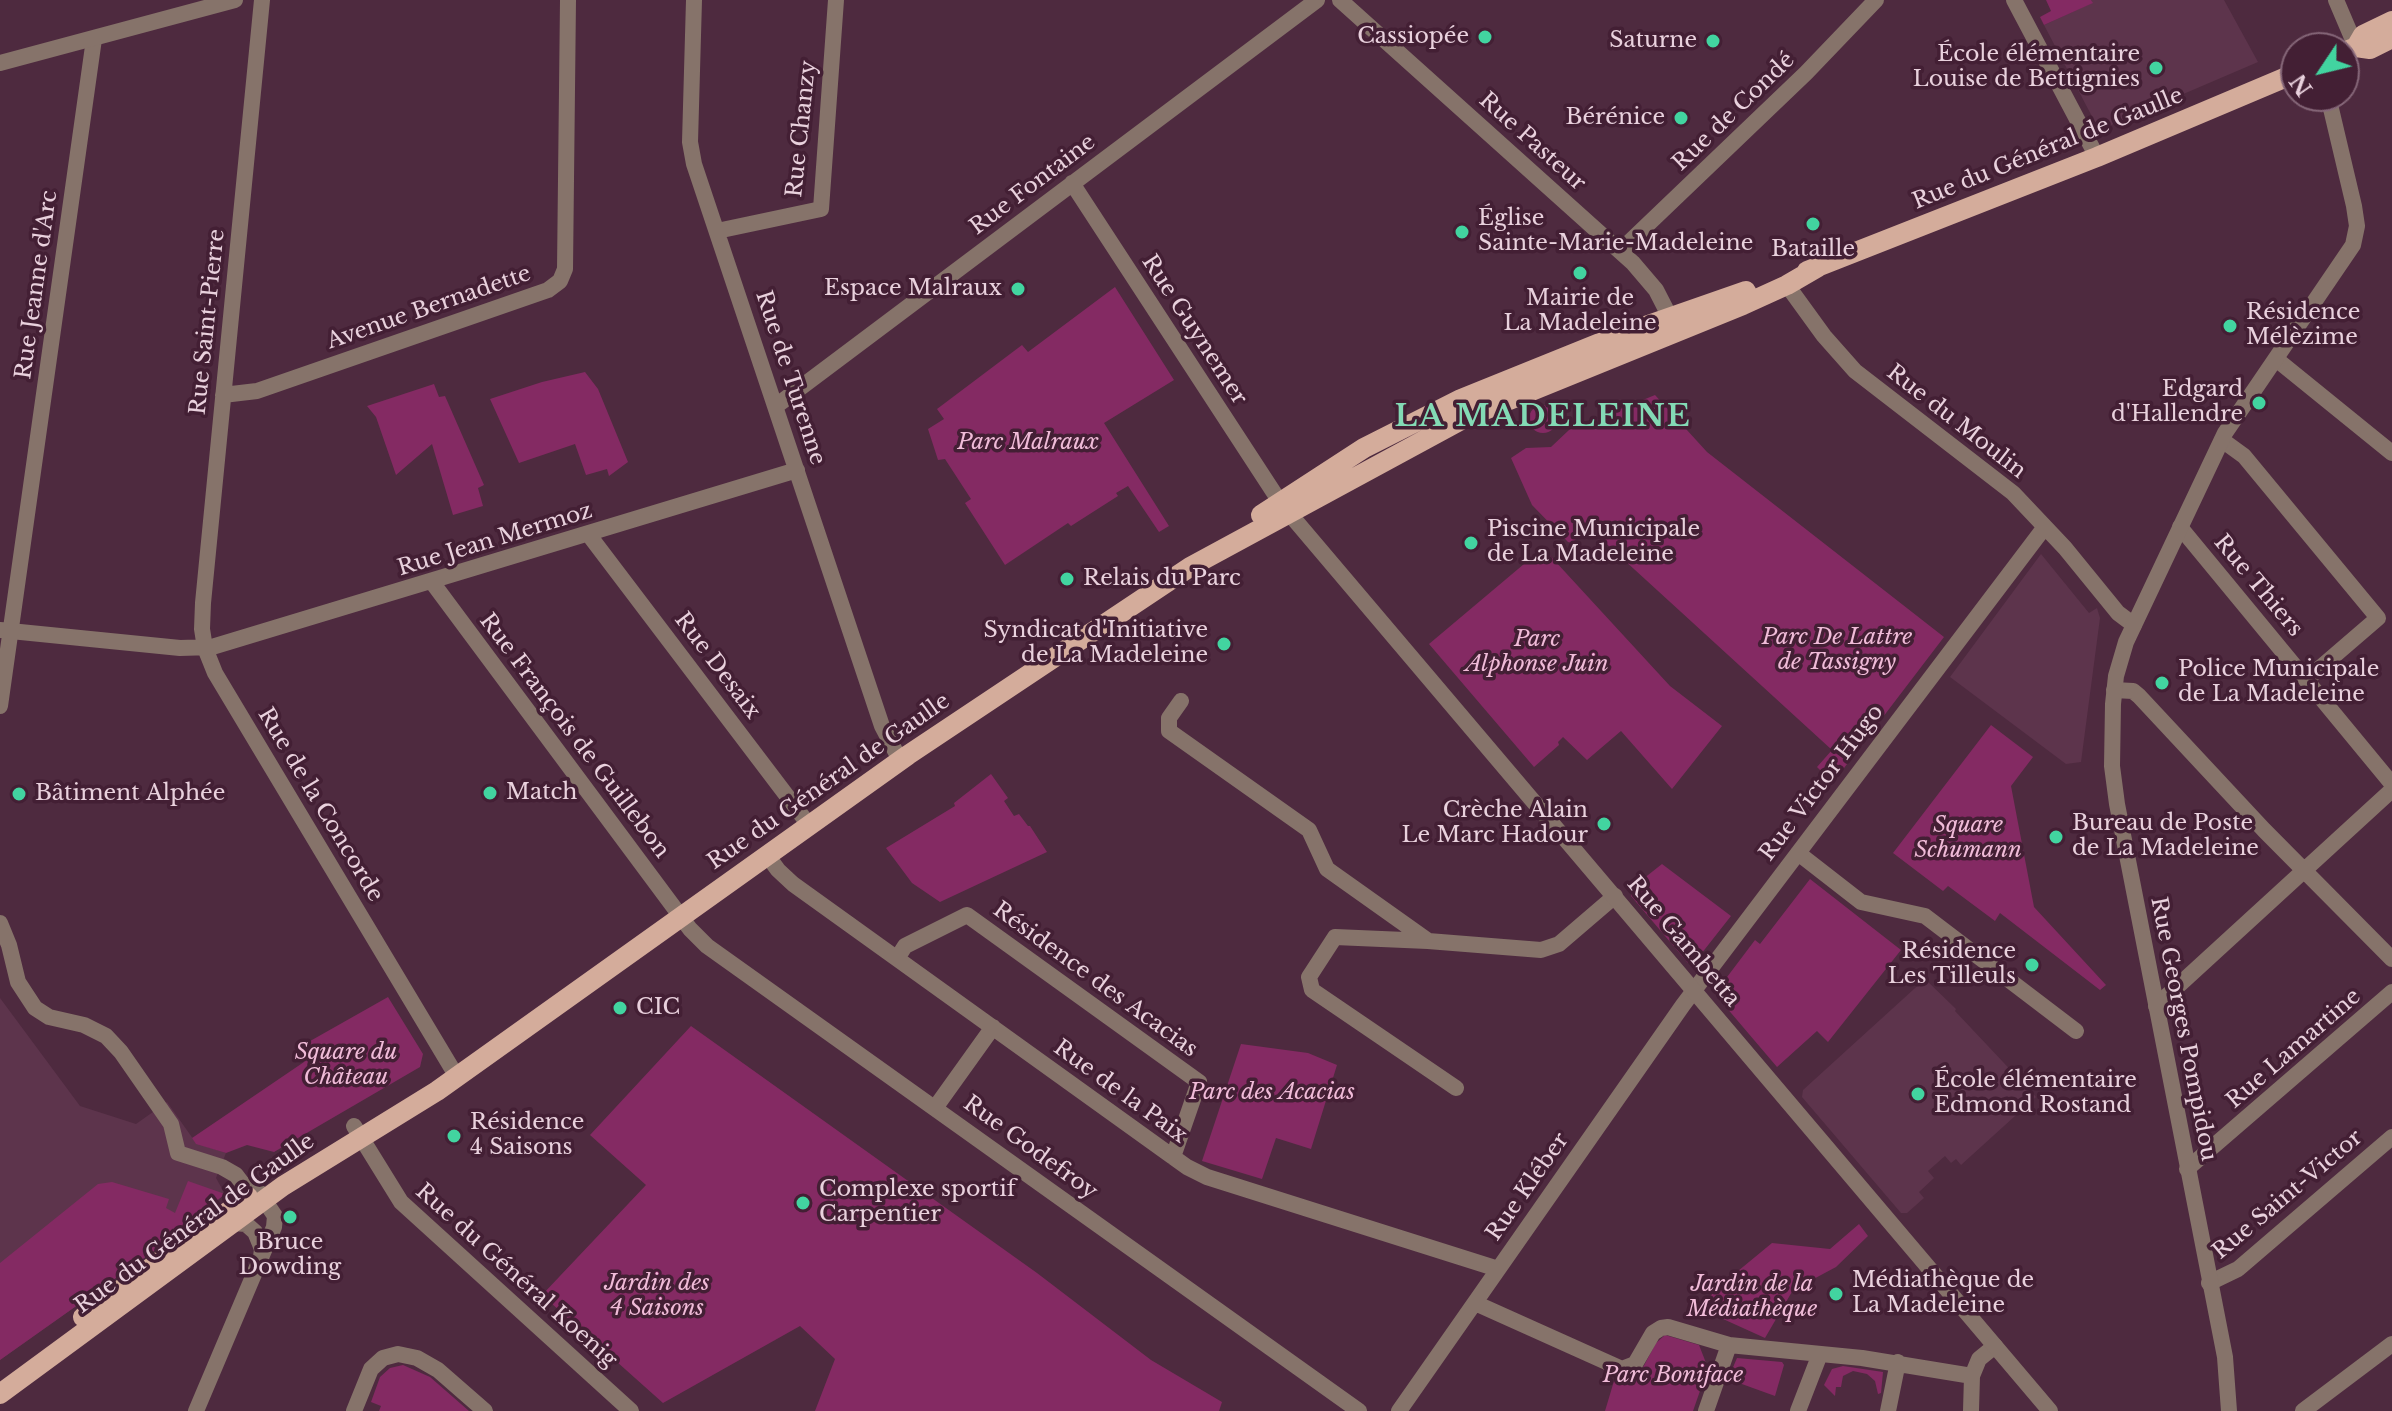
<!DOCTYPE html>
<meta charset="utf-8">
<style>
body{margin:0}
#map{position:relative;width:2392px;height:1411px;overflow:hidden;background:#4e2a3f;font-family:"Libre Baskerville",serif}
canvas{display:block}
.north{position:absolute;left:2280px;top:32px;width:80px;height:80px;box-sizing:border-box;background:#431f34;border:2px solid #856678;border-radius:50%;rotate:235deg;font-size:22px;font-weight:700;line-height:32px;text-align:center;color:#e9d1dd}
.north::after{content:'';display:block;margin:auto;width:28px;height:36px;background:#42d4a0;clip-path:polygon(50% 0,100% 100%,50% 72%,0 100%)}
</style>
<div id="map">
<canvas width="2392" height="1411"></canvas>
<div class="north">N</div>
</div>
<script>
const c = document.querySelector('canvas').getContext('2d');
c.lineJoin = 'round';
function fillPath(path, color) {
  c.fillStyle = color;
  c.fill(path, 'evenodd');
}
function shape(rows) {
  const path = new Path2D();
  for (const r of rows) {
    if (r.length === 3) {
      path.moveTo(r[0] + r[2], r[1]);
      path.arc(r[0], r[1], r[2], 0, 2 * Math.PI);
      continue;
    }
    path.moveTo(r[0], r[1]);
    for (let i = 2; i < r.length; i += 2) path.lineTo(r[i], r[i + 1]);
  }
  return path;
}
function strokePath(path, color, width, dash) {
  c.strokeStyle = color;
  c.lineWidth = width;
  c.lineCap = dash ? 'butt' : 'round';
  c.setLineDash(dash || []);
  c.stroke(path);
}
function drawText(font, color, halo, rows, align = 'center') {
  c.font = font + ' "Libre Baskerville",serif';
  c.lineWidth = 7;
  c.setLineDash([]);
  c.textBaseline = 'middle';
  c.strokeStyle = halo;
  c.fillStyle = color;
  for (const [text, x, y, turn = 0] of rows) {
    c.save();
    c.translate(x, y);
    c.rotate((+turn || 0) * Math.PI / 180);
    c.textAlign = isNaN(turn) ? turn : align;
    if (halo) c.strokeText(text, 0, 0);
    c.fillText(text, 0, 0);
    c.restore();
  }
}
fillPath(shape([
 [2091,0,2224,0,2258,62,2104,128,2097,126,2044,25,2092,3],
 [2041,554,2089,613,2097,608,2100,618,2081,762,2066,764,1950,677],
 [1925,979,1956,1009,1955,1011,2036,1097,1961,1165,1956,1159,1951,1163,1945,1156,1928,1171,1934,1178,1919,1192,1924,1198,1907,1213,1901,1213,1802,1097,1803,1090],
 [0,998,80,1106,136,1124,167,1102,196,1143,226,1153,216,1178,225,1194,161,1246,0,1360]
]), '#5d344c');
fillPath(shape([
 [2046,0,2091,0,2093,3,2044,25,2040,17,2051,11],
 [1115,287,1174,380,1104,423,1169,526,1159,532,1128,486,1116,493,1118,496,1071,526,1068,523,1005,565,965,503,971,499,945,459,938,460,928,429,944,419,937,409,1022,345,1028,352],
 [585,372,598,389,628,462,609,476,607,469,586,475,575,444,519,463,490,399,542,382],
 [434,384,439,397,445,396,484,485,478,488,483,506,453,515,432,444,396,475,376,417,367,406],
 [1655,395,1707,452,1944,637,1841,772,1833,766,1825,775,1817,767,1832,750,1588,527,1572,543,1568,542,1532,505,1511,458,1526,448,1551,447,1569,430],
 [1543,419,14],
 [1543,548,1670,686,1722,726,1672,789,1621,731,1587,760,1563,737,1558,742,1559,745,1534,767,1429,644],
 [1991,725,2033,757,2011,786,2034,907,2106,985,2100,990,2000,913,1995,921,1948,886,1943,891,1893,853],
 [991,774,1008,798,1004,801,1014,816,1019,814,1028,826,1030,826,1047,852,940,902,912,883,886,848,955,806,954,803],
 [1662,864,1731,916,1694,963,1688,963,1631,896,1635,886,1639,890,1647,884,1643,879],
 [1810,879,1901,950,1828,1042,1817,1031,1777,1067,1720,1000,1718,989,1755,940,1760,944],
 [388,997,423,1054,420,1067,274,1152,247,1145,226,1153,196,1144,192,1138,195,1136,304,1062,296,1049],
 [691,1026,1037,1273,1151,1360,1222,1402,1219,1411,815,1411,835,1359,800,1326,663,1403,542,1295,646,1185,590,1135],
 [1241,1044,1308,1053,1337,1065,1311,1149,1276,1138,1262,1179,1202,1161],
 [188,1181,225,1194,161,1246,0,1360,0,1263,98,1184,112,1182,169,1199,166,1208,175,1213],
 [1859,1224,1868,1236,1836,1267,1793,1290,1765,1338,1701,1309,1715,1290,1772,1243,1830,1249],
 [1665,1335,1699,1345,1708,1368,1693,1411,1605,1411,1614,1381,1623,1382,1640,1373,1656,1343],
 [1737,1358,1782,1362,1784,1365,1775,1396,1728,1379],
 [403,1365,430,1377,469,1411,379,1411,381,1406,371,1402,380,1377,390,1368],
 [1843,1366,1883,1372,1881,1393,1878,1394,1875,1381,1867,1374,1853,1371,1843,1376,1841,1387,1836,1387,1835,1396,1824,1385,1832,1369]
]), '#842a63');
strokePath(shape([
 [262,0,203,603,202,629,205,648,215,673,457,1077],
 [694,0,690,142,694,164,882,726,900,760],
 [2014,0,2097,157],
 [2336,0,2356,47],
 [1072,183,1280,502],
 [717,231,821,209,836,0],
 [1620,251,1806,73,1876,0],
 [1787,285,1824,336,1855,371,2013,493,2065,548,2118,613,2134,625],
 [2276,359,2392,453],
 [223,395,257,391,548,290,560,281,565,269,568,0],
 [776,406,1317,0],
 [2222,440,2244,456,2378,618,2306,680],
 [2180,527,2392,784],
 [589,535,809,825],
 [432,582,690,929,707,946,1359,1411],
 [0,630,180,648,212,647,797,470],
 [2114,690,2133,691,2139,696,2264,830,2392,959],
 [1181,701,1169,718,1169,731,1309,830,1327,869,1427,940],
 [0,706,94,39],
 [1798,853,1861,902,1925,916,2076,1031],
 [767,855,778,870,793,884,1187,1167,1207,1177,1498,1269],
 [0,923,9,945,18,982,35,1008,49,1017,84,1025,106,1036,121,1052,171,1124,178,1153,222,1167,236,1175,258,1204],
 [898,957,905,946,967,915,1199,1082,1173,1157],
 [2156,1006,2392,790],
 [1456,1088,1312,990,1309,977,1335,937,1428,941,1541,950,1559,944,1615,896],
 [935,1108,993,1027],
 [354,1126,401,1202,631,1411],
 [2187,1169,2392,992],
 [233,1223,246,1224,255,1232,262,1249,261,1257],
 [2209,1283,2238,1269,2392,1137],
 [1475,1303,1622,1369,1635,1364,1653,1333,1661,1328,1668,1327,1729,1345],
 [196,1411,274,1227,275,1216,258,1191],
 [354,1411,371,1369,383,1358,398,1354,417,1358,438,1370,485,1411],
 [1399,1411,1683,1005,2044,528],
 [1706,1411,1729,1345,1862,1358,1972,1376,1979,1359,1995,1346],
 [1798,1411,1820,1354],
 [1888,1411,1898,1362],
 [1971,1411,1972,1376],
 [2303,1411,2392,1344]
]), '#86736a', 16);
strokePath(shape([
 [1340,0,1633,263,1656,290,1675,327],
 [0,63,235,0],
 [1283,506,2050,1411],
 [2229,1411,2225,1357,2117,804,2112,766,2113,704,2116,676,2126,642,2225,433,2353,245,2357,226,2354,206,2328,96]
]), '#86736a', 16);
strokePath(shape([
 [2356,47,2363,35,2392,21],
 [2344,52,2356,47,2370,49,2392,38],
 [1807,271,2097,157,2296,73],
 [1261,515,1364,448,1461,399,1617,336,1746,291],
 [83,1317,248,1197],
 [0,1394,283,1186,437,1091,908,755,1190,567,1465,418,1743,305,1787,285,1818,267]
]), '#d4ac9b', 20);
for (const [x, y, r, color] of [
 [1485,37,8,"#42d4a0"],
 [1713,41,8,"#42d4a0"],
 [2156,68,8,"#42d4a0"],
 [1681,118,8,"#42d4a0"],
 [1813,224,8,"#42d4a0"],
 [1462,232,8,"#42d4a0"],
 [1580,273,8,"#42d4a0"],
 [1018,289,8,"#42d4a0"],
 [2230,326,8,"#42d4a0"],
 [2259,403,8,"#42d4a0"],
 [1471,543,8,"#42d4a0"],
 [1067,579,8,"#42d4a0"],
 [1224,644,8,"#42d4a0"],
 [2162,683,8,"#42d4a0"],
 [490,793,8,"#42d4a0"],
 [19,794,8,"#42d4a0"],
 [1604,824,8,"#42d4a0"],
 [2056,837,8,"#42d4a0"],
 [2032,965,8,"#42d4a0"],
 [620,1008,8,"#42d4a0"],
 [1918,1094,8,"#42d4a0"],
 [454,1136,8,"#42d4a0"],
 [803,1203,8,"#42d4a0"],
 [290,1217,8,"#42d4a0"],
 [1836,1294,8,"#42d4a0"]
]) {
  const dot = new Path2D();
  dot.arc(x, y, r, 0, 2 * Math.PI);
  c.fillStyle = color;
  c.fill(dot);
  strokePath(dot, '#431f34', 3);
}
drawText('22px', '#e9d1dd', '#431f34', [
 ["Cassiopée",1469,37,"right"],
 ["Saturne",1697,41,"right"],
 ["École élémentaire",2140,55,"right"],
 ["Louise de Bettignies",2140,80,"right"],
 ["Bérénice",1665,118,"right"],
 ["Église",1478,219],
 ["Sainte-Marie-Madeleine",1478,244],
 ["Bataille",1813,250,"center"],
 ["Espace Malraux",1002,289,"right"],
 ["Mairie de",1580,299,"center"],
 ["La Madeleine",1580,324,"center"],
 ["Résidence",2246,313],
 ["Mélèzime",2246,338],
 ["Edgard",2243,390,"right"],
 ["d'Hallendre",2243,415,"right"],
 ["Piscine Municipale",1487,530],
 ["de La Madeleine",1487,555],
 ["Relais du Parc",1083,579],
 ["Syndicat d'Initiative",1208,631,"right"],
 ["de La Madeleine",1208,656,"right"],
 ["Police Municipale",2178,670],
 ["de La Madeleine",2178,695],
 ["Match",506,793],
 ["Bâtiment Alphée",35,794],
 ["Crèche Alain",1588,811,"right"],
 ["Le Marc Hadour",1588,836,"right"],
 ["Bureau de Poste",2072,824],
 ["de La Madeleine",2072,849],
 ["Résidence",2016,952,"right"],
 ["Les Tilleuls",2016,977,"right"],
 ["CIC",636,1008],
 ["École élémentaire",1934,1081],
 ["Edmond Rostand",1934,1106],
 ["Résidence",470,1123],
 ["4 Saisons",470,1148],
 ["Complexe sportif",819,1190],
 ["Carpentier",819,1215],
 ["Bruce",290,1243,"center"],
 ["Dowding",290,1268,"center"],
 ["Médiathèque de",1852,1281],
 ["La Madeleine",1852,1306]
], 'left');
drawText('22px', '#e9d1dd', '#431f34', [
 ["Rue de Condé",1734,112,-44],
 ["Rue Chanzy",802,129,-84],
 ["Rue Pasteur",1532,142,42],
 ["Rue du Général de Gaulle",2048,149,-22],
 ["Rue Fontaine",1033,185,-37],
 ["Rue Jeanne d'Arc",37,285,-82],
 ["Avenue Bernadette",429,308,-19],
 ["Rue Saint-Pierre",208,322,-84],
 ["Rue Guynemer",1194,330,57],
 ["Rue de Turenne",790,378,72],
 ["Rue du Moulin",1956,422,38],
 ["Rue Jean Mermoz",495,540,-17],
 ["Rue Thiers",2258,586,50],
 ["Rue Desaix",717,666,53],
 ["Rue François de Guillebon",574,736,53],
 ["Rue du Général de Gaulle",829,782,-35],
 ["Rue Victor Hugo",1822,783,-53],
 ["Rue de la Concorde",320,805,59],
 ["Rue Gambetta",1683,942,50],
 ["Résidence des Acacias",1095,980,36],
 ["Rue Georges Pompidou",2183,1029,79],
 ["Rue Lamartine",2294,1049,-41],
 ["Rue de la Paix",1120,1092,36],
 ["Rue Godefroy",1030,1148,36],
 ["Rue Kléber",1528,1187,-55],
 ["Rue Saint-Victor",2288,1195,-40],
 ["Rue du Général de Gaulle",195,1224,-36],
 ["Rue du Général Koenig",516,1276,42]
]);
drawText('italic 22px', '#f0bbd8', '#431f34', [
 ["Parc Malraux",1028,443],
 ["Parc De Lattre",1837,638],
 ["de Tassigny",1837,663],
 ["Parc",1537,640],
 ["Alphonse Juin",1537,665],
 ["Square",1968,826],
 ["Schumann",1968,851],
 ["Square du",346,1053],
 ["Château",346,1078],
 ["Parc des Acacias",1272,1093],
 ["Jardin des",657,1284],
 ["4 Saisons",657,1309],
 ["Jardin de la",1752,1285],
 ["Médiathèque",1752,1310],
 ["Parc Boniface",1673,1376]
]);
c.letterSpacing = '2px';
drawText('bold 30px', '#83dab5', '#431f34', [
 ["LA MADELEINE",1543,418]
]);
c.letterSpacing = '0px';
</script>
